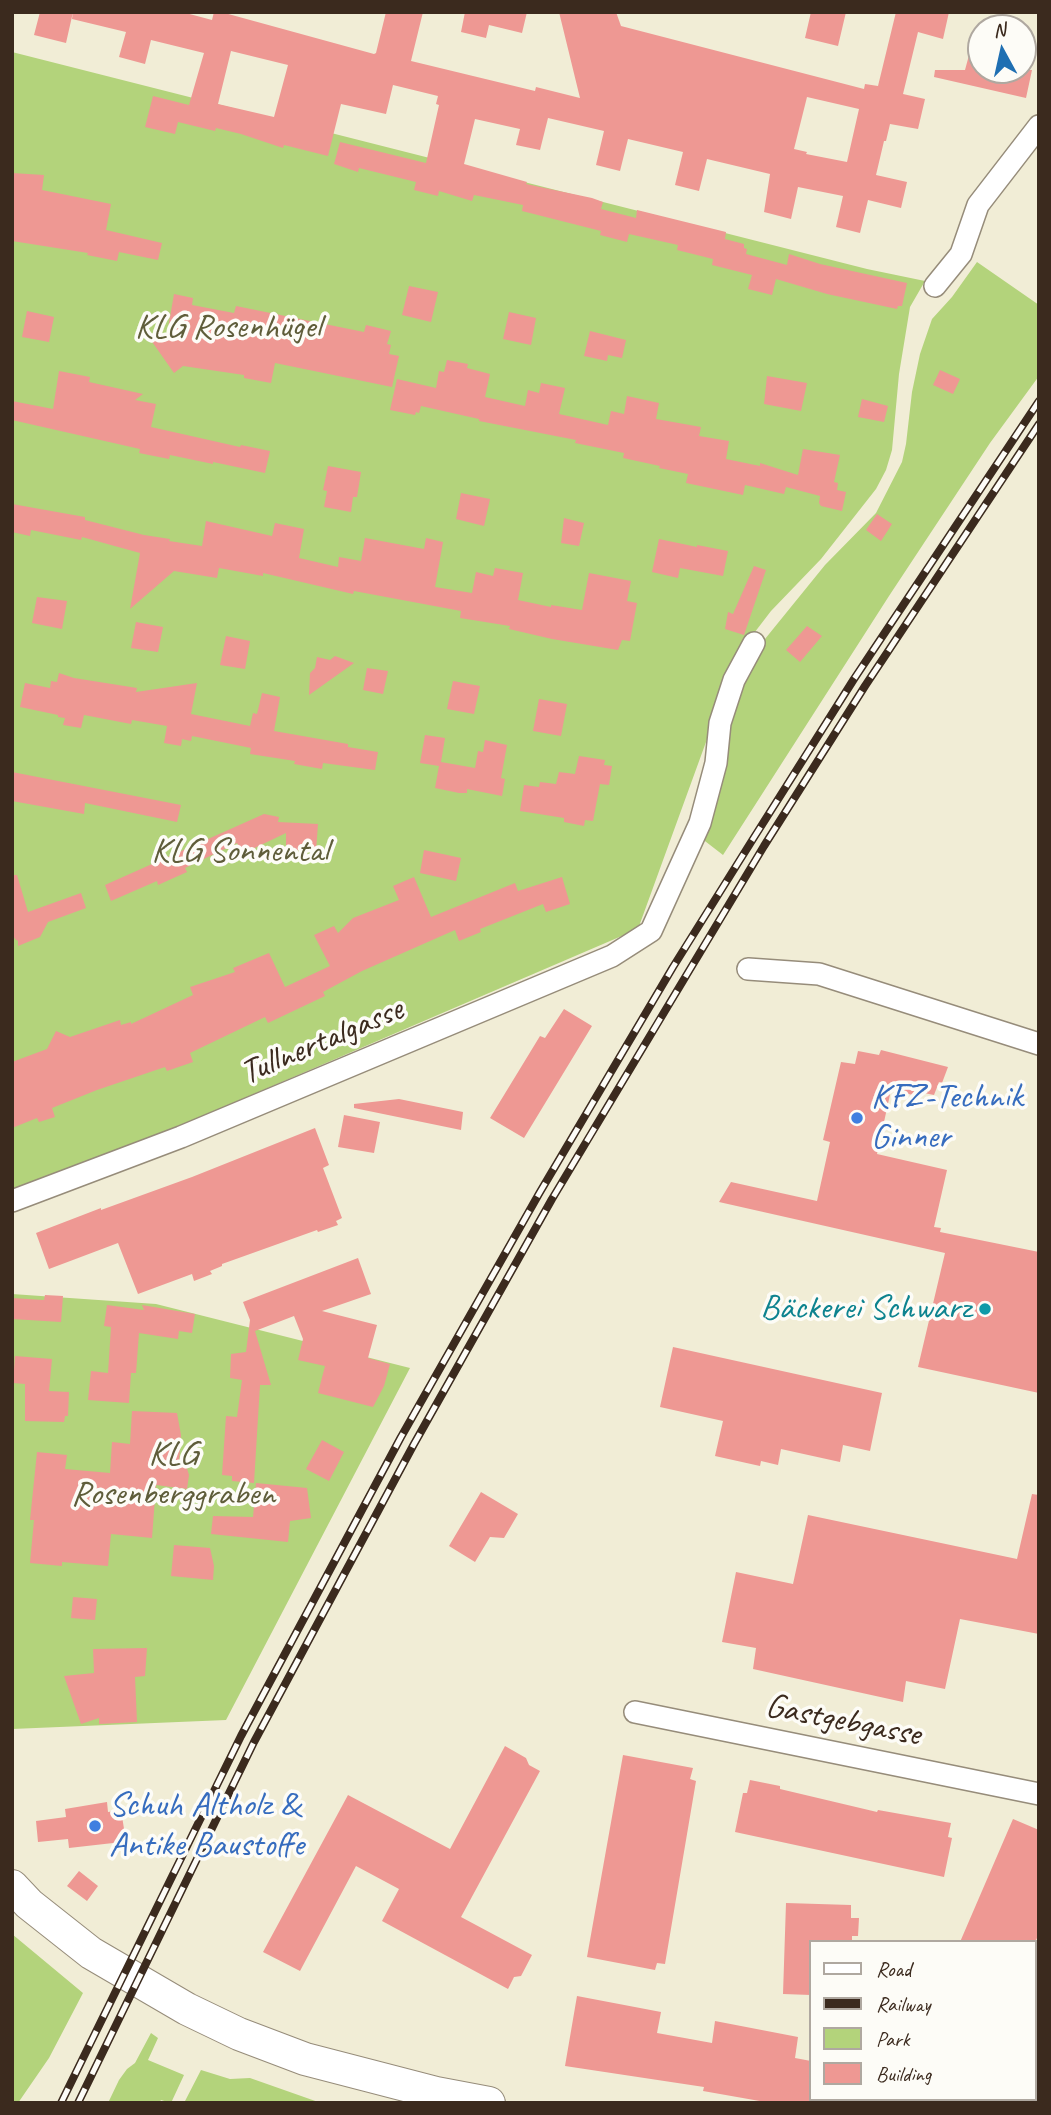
<!DOCTYPE html>
<meta charset="utf-8">
<style>
body{margin:0}
#map{position:relative;width:1051px;height:2115px;overflow:hidden;background:#f1edd6;font-family:Caveat,sans-serif}
canvas{display:block}
.frame{position:absolute;inset:0;border:14px solid #3b2a1e;pointer-events:none}
.legend{position:absolute;left:809px;top:1940px;width:228px;height:161px;box-sizing:border-box;background:#fdfcf7;border:2px solid #afa8a0;margin:0;padding:9px 12px;list-style:none;font-size:21px;color:#3b2a1e}
.legend li{display:flex;align-items:center;gap:14px;height:35px}
.legend b{width:35px;border:2px solid #afa8a0}
.north{position:absolute;left:967px;top:14px;width:70px;height:70px;box-sizing:border-box;background:#fdfcf7;border:2px solid #afa8a0;border-radius:50%;rotate:352deg;font-size:19px;font-weight:700;line-height:28px;text-align:center;color:#3b2a1e}
.north::after{content:'';display:block;margin:auto;width:24px;height:32px;background:#1f6fb2;clip-path:polygon(50% 0,100% 100%,50% 72%,0 100%)}
</style>
<div id="map">
<canvas width="1051" height="2115"></canvas>
<div class="frame"></div>
<ul class="legend">
<li><b style="height:9px;background:#fff"></b>Road</li>
<li><b style="height:9px;background:#3b2a1e"></b>Railway</li>
<li><b style="height:19px;background:#b3d37b"></b>Park</li>
<li><b style="height:19px;background:#ee9893"></b>Building</li>
</ul>
<div class="north">N</div>
</div>
<script>
const c = document.querySelector('canvas').getContext('2d');
c.lineJoin = 'round';
function fillPath(path, color) {
  c.fillStyle = color;
  c.fill(path, 'evenodd');
}
function shape(rows) {
  const path = new Path2D();
  for (const r of rows) {
    path.moveTo(r[0], r[1]);
    for (let i = 2; i < r.length; i += 2) path.lineTo(r[i], r[i + 1]);
  }
  return path;
}
function strokePath(path, color, width, dash) {
  c.strokeStyle = color;
  c.lineWidth = width;
  c.lineCap = dash ? 'butt' : 'round';
  c.setLineDash(dash || []);
  c.stroke(path);
}
function drawText(font, color, halo, rows, align = 'center') {
  c.font = font + ' Caveat,sans-serif';
  c.lineWidth = 7;
  c.setLineDash([]);
  c.textBaseline = 'middle';
  c.strokeStyle = halo;
  c.fillStyle = color;
  for (const [text, x, y, turn = 0] of rows) {
    c.save();
    c.translate(x, y);
    c.rotate((+turn || 0) * Math.PI / 180);
    c.textAlign = isNaN(turn) ? turn : align;
    if (halo) c.strokeText(text, 0, 0);
    c.fillText(text, 0, 0);
    c.restore();
  }
}
fillPath(shape([
 [12,52,867,269,925,281,910,307,899,374,892,450,886,470,876,489,821,559,771,611,748,641,742,643,638,929,184,1124,12,1189],
 [977,262,1039,305,1039,376,990,443,889,596,723,855,701,838,728,718,752,655,825,565,876,513,902,462,906,444,912,392,920,354,932,319,952,297],
 [12,1294,156,1304,410,1368,226,1720,12,1729],
 [12,1934,83,1993,49,2058,18,2103,12,2103],
 [151,2033,158,2038,148,2060,184,2075,171,2103,161,2100,159,2103,108,2103,119,2080,127,2069,135,2063],
 [201,2070,230,2079,250,2078,321,2103,184,2103]
]), '#b3d37b');
fillPath(shape([
 [40,12,73,12,66,43,34,35],
 [73,12,182,12,212,20,214,12,221,12,374,54,376,53,386,12,423,12,411,61,535,91,536,87,580,98,559,12,616,12,621,26,864,89,865,84,878,86,896,12,949,12,943,39,918,32,903,94,925,99,918,129,890,124,886,141,884,141,876,175,907,182,901,208,868,200,860,233,836,227,843,196,798,187,791,219,764,212,770,174,707,159,699,191,675,185,683,152,628,139,620,171,596,165,604,131,548,118,540,150,516,145,520,129,475,119,464,164,527,182,526,184,592,198,603,202,601,209,636,218,637,210,726,232,725,239,744,244,744,248,747,249,746,254,787,265,789,254,820,264,907,283,902,306,898,306,897,309,827,294,776,279,772,295,748,289,752,275,712,265,713,259,677,250,678,245,629,234,627,242,600,235,601,231,522,211,523,205,474,195,472,201,439,191,438,196,414,190,416,182,359,168,358,172,334,164,340,142,426,163,439,105,436,104,438,96,393,85,386,114,341,104,328,156,284,145,283,148,241,134,216,128,215,131,178,122,175,134,145,127,153,96,189,105,204,53,151,40,145,64,119,57,126,32,72,19],
 [231,51,288,65,274,117,218,104],
 [807,97,859,109,847,162,806,154,807,152,794,149],
 [465,12,527,12,522,33,489,25,486,38,461,32],
 [811,12,846,12,838,46,805,38],
 [975,33,981,34,981,70,1032,70,1026,98,934,77,935,70,965,70],
 [12,173,44,175,42,190,111,204,106,230,162,243,158,260,119,252,117,261,87,255,88,253,12,241],
 [409,286,438,292,431,322,402,315],
 [174,294,193,298,192,305,234,313,236,306,364,332,366,325,391,331,387,344,391,345,389,354,399,356,392,387,275,363,271,383,244,378,244,375,183,366,174,373,148,336,166,340],
 [27,311,54,317,49,342,22,337],
 [509,312,536,318,531,345,503,339],
 [590,331,626,340,622,358,608,355,607,361,584,356],
 [447,360,468,364,467,368,490,374,485,397,525,406,528,390,539,393,541,383,565,388,559,414,608,425,611,411,624,414,627,396,659,403,656,419,701,427,699,436,729,441,726,459,760,466,760,463,798,475,803,449,840,455,834,482,838,483,837,490,846,492,842,511,821,506,819,503,820,496,786,487,784,494,745,485,743,495,686,483,688,474,659,468,660,466,623,458,624,453,575,443,576,440,479,421,479,419,421,406,419,413,416,412,415,415,390,410,397,379,436,388,439,371,444,372],
 [940,370,960,379,953,394,933,385],
 [59,371,90,377,89,382,143,394,135,400,156,404,151,427,240,447,241,445,270,451,265,473,213,462,213,464,170,455,169,459,139,453,140,449,12,420,12,401,53,409],
 [767,376,807,383,801,411,764,404],
 [862,399,888,406,884,422,858,417],
 [328,466,361,472,357,497,353,497,351,512,324,507,327,491,323,490],
 [461,493,490,499,484,526,456,519],
 [12,504,85,517,85,520,144,535,170,539,169,541,202,546,206,521,272,536,275,523,304,529,299,558,338,567,339,557,361,561,365,538,424,549,426,538,443,542,435,587,472,593,476,572,493,576,495,568,523,573,518,600,551,607,551,605,582,610,589,573,631,581,627,601,637,603,630,641,622,640,618,650,552,639,509,629,510,626,460,618,461,611,354,591,353,594,263,573,263,576,219,568,217,578,174,571,130,609,140,553,82,537,81,540,31,530,30,536,12,532],
 [877,514,892,524,881,541,866,530],
 [564,518,584,523,579,546,561,543],
 [659,539,697,547,697,545,728,551,723,576,680,568,678,578,652,572],
 [754,566,766,570,744,635,725,629,728,612,733,614],
 [37,597,67,601,62,629,32,623],
 [136,622,163,627,158,652,131,648],
 [807,626,822,636,800,662,786,650],
 [226,636,250,641,245,669,220,665],
 [335,656,354,663,309,695,310,673,315,668,317,657,330,660],
 [367,668,388,671,383,694,363,690],
 [59,673,74,678,137,688,136,692,197,683,191,714,250,726,253,713,257,714,262,693,280,697,274,731,348,744,348,747,378,752,375,770,323,763,322,769,294,764,295,761,250,754,251,748,192,736,191,741,182,739,181,746,164,743,167,726,132,720,131,724,84,715,81,728,63,725,65,718,58,717,58,715,20,707,25,683,50,688,51,681,57,682],
 [453,681,480,686,474,714,447,709],
 [539,699,567,704,561,736,533,731],
 [425,735,445,738,441,762,475,768,478,751,483,752,485,740,507,745,501,778,505,779,502,796,467,789,467,793,459,793,435,788,439,766,420,763],
 [579,756,605,760,604,765,612,766,609,785,600,784,593,821,585,820,584,826,564,822,564,818,520,811,524,785,539,787,540,782,556,784,559,772,575,774],
 [12,772,181,805,177,822,85,803,84,814,12,801],
 [264,814,279,817,278,822,318,824,316,851,286,850,286,833,242,854,237,843,185,868,187,872,158,885,157,881,111,901,105,885],
 [424,850,461,858,456,881,420,873],
 [12,875,17,875,28,912,81,893,86,908,48,922,40,937,18,946,18,941,15,939,12,933],
 [414,877,431,917,515,883,518,891,562,877,570,904,546,912,543,904,480,929,481,932,459,941,455,930,362,971,323,992,325,996,268,1023,265,1017,190,1053,193,1062,167,1071,165,1067,97,1090,52,1108,55,1117,39,1122,37,1118,12,1128,12,1062,47,1049,56,1031,70,1037,120,1020,121,1025,131,1022,131,1024,193,995,190,987,235,972,233,968,269,953,285,987,330,966,314,935,334,926,338,933,353,918,399,900,393,886],
 [564,1009,592,1026,524,1138,490,1118,540,1036,545,1038],
 [881,1050,948,1067,942,1083,939,1082,934,1095,914,1091,913,1095,891,1090,877,1154,947,1170,934,1227,941,1228,940,1232,1039,1252,1039,1393,918,1367,945,1253,719,1202,731,1182,817,1201,830,1142,823,1140,841,1062,855,1064,858,1051,879,1055],
 [399,1099,463,1112,461,1130,354,1108,354,1104],
 [344,1115,380,1122,374,1153,338,1147],
 [315,1128,329,1165,323,1168,342,1218,336,1221,338,1225,318,1232,317,1230,222,1264,222,1266,210,1271,212,1274,194,1281,192,1274,138,1294,118,1243,49,1269,36,1233,101,1208,101,1210,192,1177],
 [358,1258,371,1294,322,1311,377,1325,368,1358,390,1364,384,1386,373,1407,318,1393,325,1366,298,1360,303,1339,294,1316,255,1331,271,1385,260,1385,254,1483,232,1481,232,1476,222,1475,226,1416,237,1417,242,1380,230,1378,231,1354,246,1352,250,1320,243,1302],
 [45,1295,63,1296,61,1322,12,1319,12,1298,44,1300],
 [107,1305,144,1310,142,1305,195,1314,192,1333,179,1331,178,1339,139,1333,136,1373,131,1373,129,1403,88,1400,91,1371,108,1373,111,1327,104,1326],
 [673,1347,882,1393,870,1451,843,1445,840,1462,781,1449,778,1465,761,1461,760,1466,715,1456,723,1421,660,1407],
 [15,1356,52,1359,49,1391,69,1392,68,1416,65,1416,64,1422,25,1421,25,1384,13,1383],
 [132,1411,177,1413,181,1435,179,1463,185,1462,189,1475,187,1489,156,1485,152,1538,111,1534,108,1566,62,1562,62,1566,30,1563,34,1520,30,1520,37,1452,67,1455,65,1469,110,1473,112,1442,130,1444],
 [322,1440,344,1452,329,1481,306,1469],
 [256,1483,307,1488,311,1518,290,1521,288,1542,211,1534,213,1516,253,1517],
 [481,1492,518,1514,504,1538,490,1537,475,1562,449,1546],
 [1032,1494,1039,1495,1039,1634,960,1619,945,1689,906,1681,903,1702,753,1669,756,1648,722,1642,736,1572,793,1584,808,1515,1017,1559],
 [174,1545,210,1548,214,1566,213,1580,171,1576],
 [73,1597,97,1599,95,1620,71,1618],
 [147,1648,145,1676,135,1677,137,1722,99,1724,99,1718,81,1724,64,1676,94,1673,93,1649],
 [505,1746,526,1758,529,1765,540,1771,461,1917,532,1955,521,1976,514,1977,508,1989,382,1921,399,1889,356,1866,300,1971,263,1952,348,1795,450,1849],
 [623,1755,693,1768,690,1779,696,1781,665,1964,657,1963,655,1970,587,1957],
 [750,1780,780,1786,780,1789,877,1812,878,1810,951,1823,948,1837,952,1838,944,1877,735,1832,743,1793,747,1793],
 [107,1802,108,1812,121,1810,125,1835,121,1835,122,1842,69,1848,68,1839,38,1842,36,1821,66,1817,65,1809],
 [1013,1819,1039,1830,1039,1934,1035,1942,960,1942],
 [79,1871,98,1886,87,1901,67,1886],
 [786,1903,851,1905,851,1918,859,1918,858,1936,852,1936,852,1942,811,1942,811,1995,783,1994],
 [577,1996,661,2012,657,2033,712,2043,715,2021,798,2037,795,2058,811,2061,811,2103,771,2103,703,2091,704,2087,565,2066]
]), '#ee9893');
const street = shape([
 [935,286,961,254,978,205,1039,126],
 [748,969,819,974,1039,1044],
 [12,1201,181,1137,612,956,651,931,700,823,716,763,720,723,734,680,754,643],
 [635,1712,1039,1794],
 [1035,2063,1039,2055],
 [1018,2103,1020,2099]
]);
const secondary = shape([
 [12,1886,29,1904,91,1953,187,2009,239,2034,305,2059,436,2093,489,2103]
]);
strokePath(street, '#968c7a', 24);
strokePath(secondary, '#968c7a', 34);
strokePath(street, '#fff', 21);
strokePath(secondary, '#fff', 32);
const rail = shape([
 [61,2103,241,1736,401,1437,540,1192,673,967,753,839,854,679,1039,401],
 [78,2103,254,1742,414,1444,552,1199,764,846,865,686,1039,424]
]);
strokePath(rail, '#3b2a1e', 8);
strokePath(rail, '#fdfcf7', 5, [16]);
for (const [x, y, r, color] of [
 [857,1118,7,"#3f7fe0"],
 [985,1309,7,"#0f9aa8"],
 [95,1826,7,"#3f7fe0"]
]) {
  const dot = new Path2D();
  dot.arc(x, y, r, 0, 2 * Math.PI);
  c.fillStyle = color;
  c.fill(dot);
  strokePath(dot, '#fdfcf7', 2.5);
}
drawText('35px', '#5f5d3a', '#fdfcf7', [
 ["KLG Rosenhügel",228,328],
 ["KLG Sonnental",240,852],
 ["KLG",173,1455],
 ["Rosenberggraben",173,1495]
]);
drawText('35px', '#3b2a1e', '#fdfcf7', [
 ["Tullnertalgasse",322,1042,-23],
 ["Gastgebgasse",843,1721,11]
]);
drawText('35px', '#366cbe', '#fdfcf7', [
 ["KFZ-Technik",871,1098],
 ["Ginner",871,1138],
 ["Schuh Altholz &",109,1806],
 ["Antike Baustoffe",109,1846]
], 'left');
drawText('35px', '#0d838f', '#fdfcf7', [
 ["Bäckerei Schwarz",971,1309]
], 'right');
</script>
